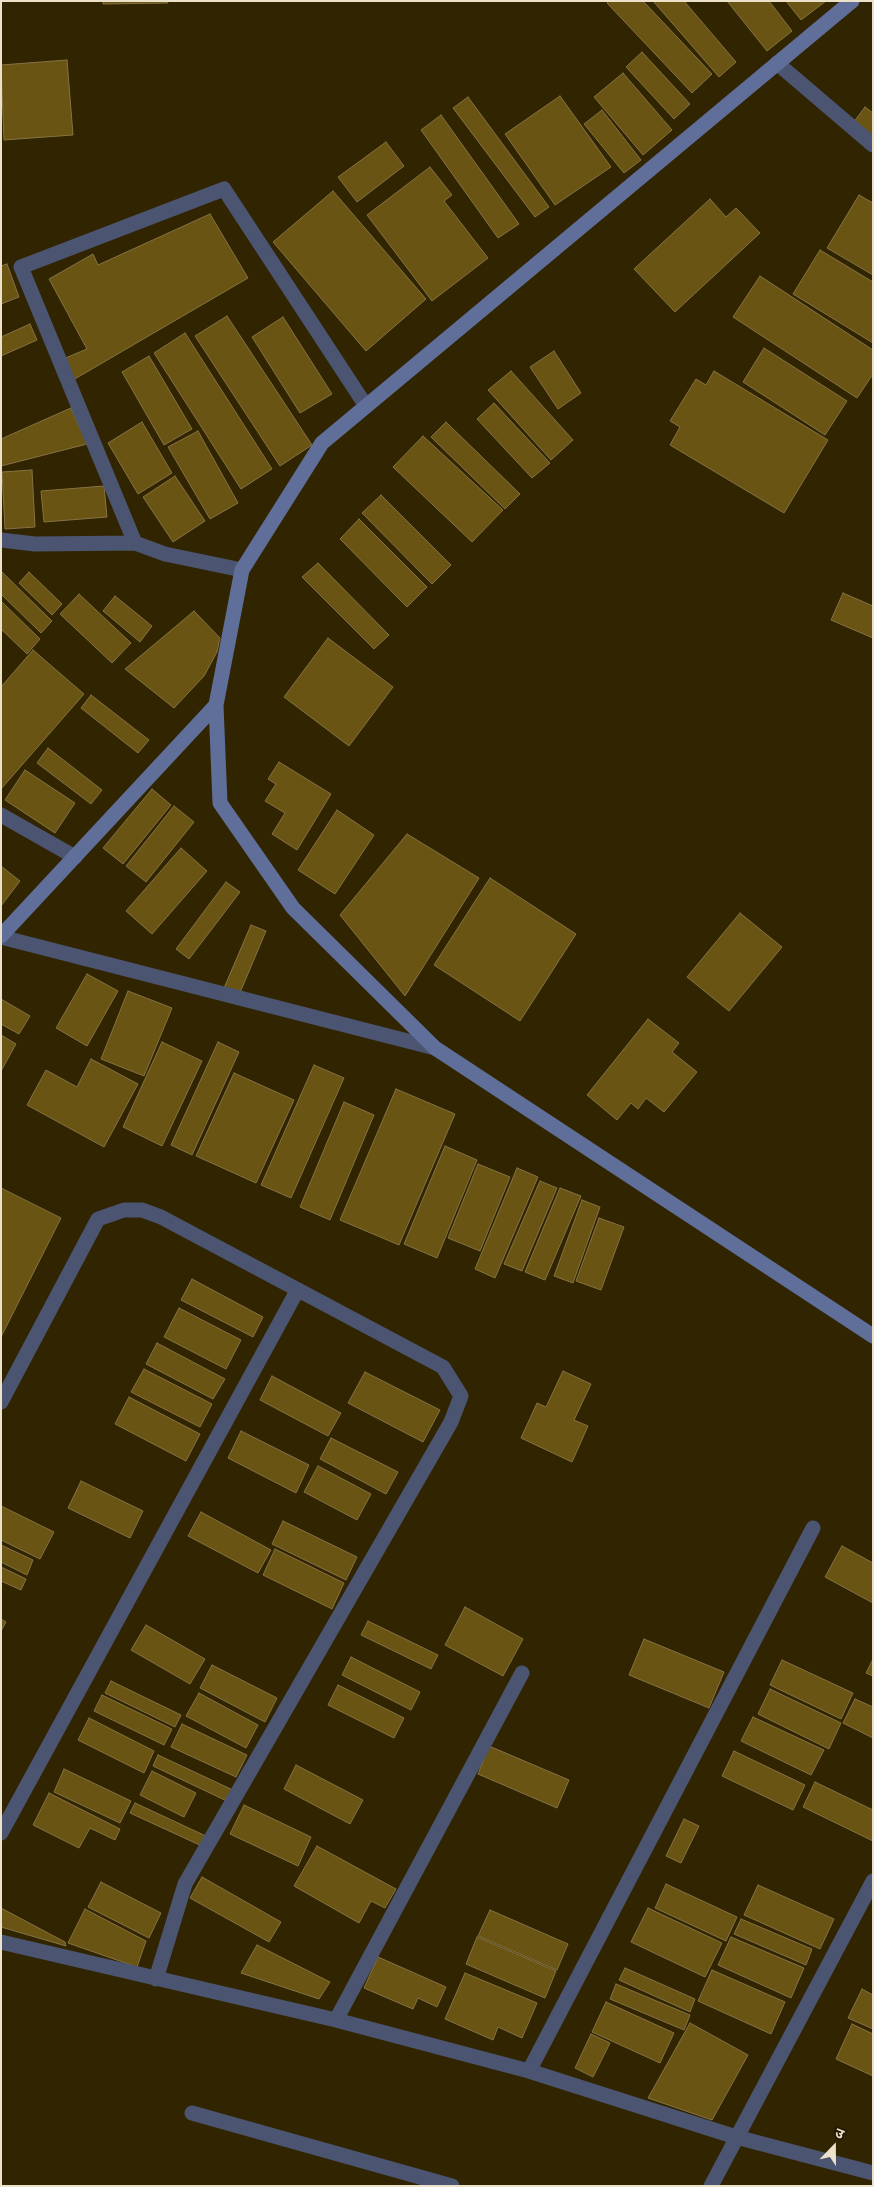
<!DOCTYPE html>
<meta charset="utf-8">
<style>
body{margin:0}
#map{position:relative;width:874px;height:2187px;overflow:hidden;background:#312400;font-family:"PT Sans","Noto Sans Devanagari",sans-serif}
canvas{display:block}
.frame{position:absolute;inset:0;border:2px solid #ece2c9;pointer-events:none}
.north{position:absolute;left:809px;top:2122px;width:50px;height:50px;-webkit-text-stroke:4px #251b03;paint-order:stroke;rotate:22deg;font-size:14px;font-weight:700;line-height:20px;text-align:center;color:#ece2c9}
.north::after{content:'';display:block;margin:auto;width:18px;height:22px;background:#ece2c9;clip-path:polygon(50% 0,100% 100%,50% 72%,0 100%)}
</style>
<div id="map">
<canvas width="874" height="2187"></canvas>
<div class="frame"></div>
<div class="north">उ</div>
</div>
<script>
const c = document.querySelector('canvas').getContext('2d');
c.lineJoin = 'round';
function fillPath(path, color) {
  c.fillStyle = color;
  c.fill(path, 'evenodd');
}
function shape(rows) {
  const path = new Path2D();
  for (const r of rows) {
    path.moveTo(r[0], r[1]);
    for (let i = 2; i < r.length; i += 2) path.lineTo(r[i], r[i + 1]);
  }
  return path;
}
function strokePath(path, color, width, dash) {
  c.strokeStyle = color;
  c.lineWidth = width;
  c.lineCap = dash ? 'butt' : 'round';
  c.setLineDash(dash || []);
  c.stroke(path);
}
const building = shape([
 [103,1,167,1,168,3,103,4,103,1],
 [609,1,643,1,712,74,692,93,607,3,609,1],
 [653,1,684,1,736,62,719,77,653,1],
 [727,1,769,1,792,31,767,51,727,1],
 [786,1,826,1,801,20,786,1],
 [642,52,690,104,674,119,626,67,642,52],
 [67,60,73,135,4,140,1,65,67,60],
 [623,73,672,130,643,155,594,97,623,73],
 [560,96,611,167,555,205,505,134,560,96],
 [468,97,549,207,535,217,453,108,468,97],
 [865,107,873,113,873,138,853,123,865,107],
 [602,110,641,160,624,173,584,124,602,110],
 [441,115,519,224,498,238,421,130,441,115],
 [386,142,404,166,357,202,338,177,386,142],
 [430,167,452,195,444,201,488,258,432,301,367,215,430,167],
 [333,191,426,299,366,351,273,242,333,191],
 [859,195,873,203,873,275,827,248,859,195],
 [710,199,726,217,736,208,760,233,675,312,634,269,710,199],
 [210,214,248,278,73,380,63,359,87,349,49,279,93,254,98,265,210,214],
 [820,250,873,282,873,343,793,294,820,250],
 [7,264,19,297,1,304,1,266,7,264],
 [760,276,873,350,873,374,857,398,733,317,760,276],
 [227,316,312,445,280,466,195,336,227,316],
 [283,317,332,394,300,413,252,337,283,317],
 [30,324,37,340,1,356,1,337,30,324],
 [185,333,272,469,241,489,154,353,185,333],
 [764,348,847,401,825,435,743,382,764,348],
 [554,351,581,393,558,409,530,367,554,351],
 [149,356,192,429,164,445,122,372,149,356],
 [511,371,573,440,551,460,488,390,511,371],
 [714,371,828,440,784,513,670,445,680,427,670,421,696,379,706,385,714,371],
 [494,403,550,463,532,478,477,419,494,403],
 [71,408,87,444,1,466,1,439,71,408],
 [142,422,172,473,138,494,108,443,142,422],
 [446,422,520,494,505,509,431,437,446,422],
 [198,431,238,503,210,519,168,447,198,431],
 [423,436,503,510,472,542,393,467,423,436],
 [32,470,35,527,5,529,2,472,32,470],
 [175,476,205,521,173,542,143,497,175,476],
 [104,486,107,517,44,522,41,491,104,486],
 [381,495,451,565,432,584,362,513,381,495],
 [359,519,427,587,407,607,340,539,359,519],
 [318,563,389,635,374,649,302,577,318,563],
 [1,571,52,621,41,633,1,594,1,571],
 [29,572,62,604,52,615,19,583,29,572],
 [843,593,873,606,873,638,831,620,843,593],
 [79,594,131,643,112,663,60,614,79,594],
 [115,596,152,626,140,642,103,611,115,596],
 [1,601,40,639,27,654,1,629,1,601],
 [194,611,220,638,217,652,204,676,174,708,125,669,194,611],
 [328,638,393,687,349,746,284,697,328,638],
 [33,650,84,694,1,789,1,687,33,650],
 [91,695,149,740,138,753,81,708,91,695],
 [48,748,102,790,91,804,37,763,48,748],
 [279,762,331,794,297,850,272,834,285,813,265,801,276,784,268,779,279,762],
 [25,770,75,803,55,833,5,800,25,770],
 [152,789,171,805,123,864,103,848,152,789],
 [174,806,194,822,146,882,126,866,174,806],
 [337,810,374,835,335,894,298,870,337,810],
 [407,834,479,878,405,996,340,915,407,834],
 [181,848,207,871,152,934,126,911,181,848],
 [1,866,20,881,1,906,1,866],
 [490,878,576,934,520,1021,434,965,490,878],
 [226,882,240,892,189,959,176,949,226,882],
 [740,913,782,947,729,1011,687,977,740,913],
 [251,925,266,931,239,995,224,988,251,925],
 [87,974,118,991,87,1046,56,1028,87,974],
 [128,991,172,1008,144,1076,101,1059,128,991],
 [1,999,30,1016,19,1034,1,1024,1,999],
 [648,1019,679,1043,672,1052,697,1072,664,1112,646,1098,638,1109,631,1103,617,1120,587,1095,648,1019],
 [1,1035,16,1044,1,1071,1,1035],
 [162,1042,202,1061,162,1146,123,1127,162,1042],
 [218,1042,239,1052,192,1155,171,1145,218,1042],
 [91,1059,138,1084,104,1147,27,1105,46,1070,77,1087,91,1059],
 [314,1065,344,1078,291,1198,261,1185,314,1065],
 [234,1073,294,1100,256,1183,196,1156,234,1073],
 [396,1089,455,1114,399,1245,340,1220,396,1089],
 [344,1102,374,1115,330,1220,300,1207,344,1102],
 [445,1146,477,1160,437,1258,404,1244,445,1146],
 [478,1164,510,1177,480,1251,448,1238,478,1164],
 [517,1168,538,1177,495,1278,475,1269,517,1168],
 [540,1181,557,1188,522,1271,504,1264,540,1181],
 [1,1188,61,1218,1,1337,1,1188],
 [560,1188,581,1196,545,1280,525,1272,560,1188],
 [582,1200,600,1207,573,1283,554,1276,582,1200],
 [599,1218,624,1227,601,1290,576,1281,599,1218],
 [192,1279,263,1317,253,1337,181,1300,192,1279],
 [179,1308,241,1340,226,1369,164,1337,179,1308],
 [157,1343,225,1379,213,1399,146,1364,157,1343],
 [144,1369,212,1404,200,1427,131,1392,144,1369],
 [563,1371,591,1384,574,1420,588,1426,572,1462,521,1438,537,1403,546,1407,563,1371],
 [365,1372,440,1410,423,1442,348,1403,365,1372],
 [272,1376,341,1413,328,1436,260,1400,272,1376],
 [129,1397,200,1434,186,1461,115,1424,129,1397],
 [241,1431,309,1465,296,1493,228,1458,241,1431],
 [331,1438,398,1472,386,1494,320,1459,331,1438],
 [318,1466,371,1494,357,1520,304,1492,318,1466],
 [81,1481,143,1511,130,1538,68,1508,81,1481],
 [1,1506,54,1532,40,1559,1,1540,1,1506],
 [201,1512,271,1550,258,1573,188,1536,201,1512],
 [283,1521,357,1557,346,1580,272,1544,283,1521],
 [1,1545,33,1560,27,1575,1,1562,1,1545],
 [842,1546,873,1563,873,1603,825,1577,842,1546],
 [275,1549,344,1583,332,1609,263,1575,275,1549],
 [1,1567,26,1579,21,1590,1,1581,1,1567],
 [465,1607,523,1639,503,1676,445,1645,465,1607],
 [1,1619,6,1622,1,1631,1,1619],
 [368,1621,438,1655,431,1669,361,1635,368,1621],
 [146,1625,205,1659,190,1684,131,1650,146,1625],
 [644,1639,724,1672,709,1708,629,1675,644,1639],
 [351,1657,420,1692,411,1710,342,1675,351,1657],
 [873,1659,873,1676,866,1673,873,1659],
 [782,1660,853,1693,841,1719,770,1685,782,1660],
 [212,1665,277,1698,265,1722,200,1688,212,1665],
 [111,1681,181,1715,175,1727,105,1693,111,1681],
 [338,1685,404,1718,394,1738,328,1705,338,1685],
 [770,1689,841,1723,829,1749,758,1714,770,1689],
 [199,1693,258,1725,246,1748,186,1716,199,1693],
 [102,1695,172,1729,164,1745,94,1711,102,1695],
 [855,1699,873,1707,873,1738,843,1723,855,1699],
 [753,1717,824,1750,811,1775,741,1741,753,1717],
 [89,1718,154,1751,144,1773,78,1740,89,1718],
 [182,1724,247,1755,236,1777,171,1747,182,1724],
 [489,1746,569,1780,557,1808,478,1774,489,1746],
 [734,1751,805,1785,793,1810,722,1776,734,1751],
 [158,1755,235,1791,229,1802,153,1766,158,1755],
 [296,1765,363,1800,350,1824,284,1789,296,1765],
 [64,1769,131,1801,120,1823,54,1792,64,1769],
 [152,1771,196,1793,184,1817,140,1795,152,1771],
 [815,1782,873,1810,873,1841,803,1807,815,1782],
 [49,1793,120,1829,115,1840,90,1828,79,1848,33,1825,49,1793],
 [135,1803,208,1837,204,1847,130,1813,135,1803],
 [244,1805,311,1837,298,1866,230,1834,244,1805],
 [684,1819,699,1826,681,1863,666,1856,684,1819],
 [317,1846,396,1889,385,1908,371,1901,359,1923,294,1886,317,1846],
 [202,1877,281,1922,269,1942,190,1898,202,1877],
 [101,1882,161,1913,149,1938,88,1907,101,1882],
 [666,1884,737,1917,726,1941,655,1908,666,1884],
 [758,1885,834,1919,820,1949,744,1915,758,1885],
 [1,1908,65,1942,66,1946,1,1927,1,1908],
 [648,1908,722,1943,705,1977,631,1942,648,1908],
 [85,1909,146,1941,137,1967,68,1943,85,1909],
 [490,1910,568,1944,557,1970,478,1936,490,1910],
 [741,1919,812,1949,806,1965,734,1934,741,1919],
 [477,1937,556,1971,545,1998,466,1964,477,1937],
 [731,1937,804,1968,791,1998,718,1965,731,1937],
 [257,1945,330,1982,319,1999,241,1973,257,1945],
 [378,1957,446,1987,437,2007,418,1998,413,2009,364,1988,378,1957],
 [625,1968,695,1999,690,2012,619,1980,625,1968],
 [712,1970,785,2002,771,2034,698,2001,712,1970],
 [465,1973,537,2003,522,2038,498,2027,493,2040,445,2019,465,1973],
 [616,1984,690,2015,684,2030,610,1999,616,1984],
 [862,1989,873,1995,873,2029,848,2018,862,1989],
 [606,2002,674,2033,660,2063,592,2032,606,2002],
 [690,2023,748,2055,712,2120,648,2098,690,2023],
 [852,2024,873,2034,873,2076,836,2059,852,2024],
 [591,2034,610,2043,593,2077,575,2068,591,2034]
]);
fillPath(building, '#695414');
strokePath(building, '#857343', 1);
strokePath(shape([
 [777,63,873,145],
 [1,540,35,544,135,543,165,554,242,570],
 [135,543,21,267,224,189,366,406],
 [1,815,75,857],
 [1,937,435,1048],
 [1,1402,98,1219,124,1210,142,1210,161,1217,443,1367,461,1396,451,1422,185,1884,156,1979],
 [1,1833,297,1291],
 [1,1942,336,2020,529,2071,736,2137,873,2173],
 [336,2020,522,1673],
 [529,2071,813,1528],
 [192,2113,452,2186],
 [711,2186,873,1881]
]), '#4b5571', 15);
strokePath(shape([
 [852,1,322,443,242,570,216,705,220,803,293,908,435,1048,873,1336],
 [1,936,216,705]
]), '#5f6f9a', 15);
</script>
